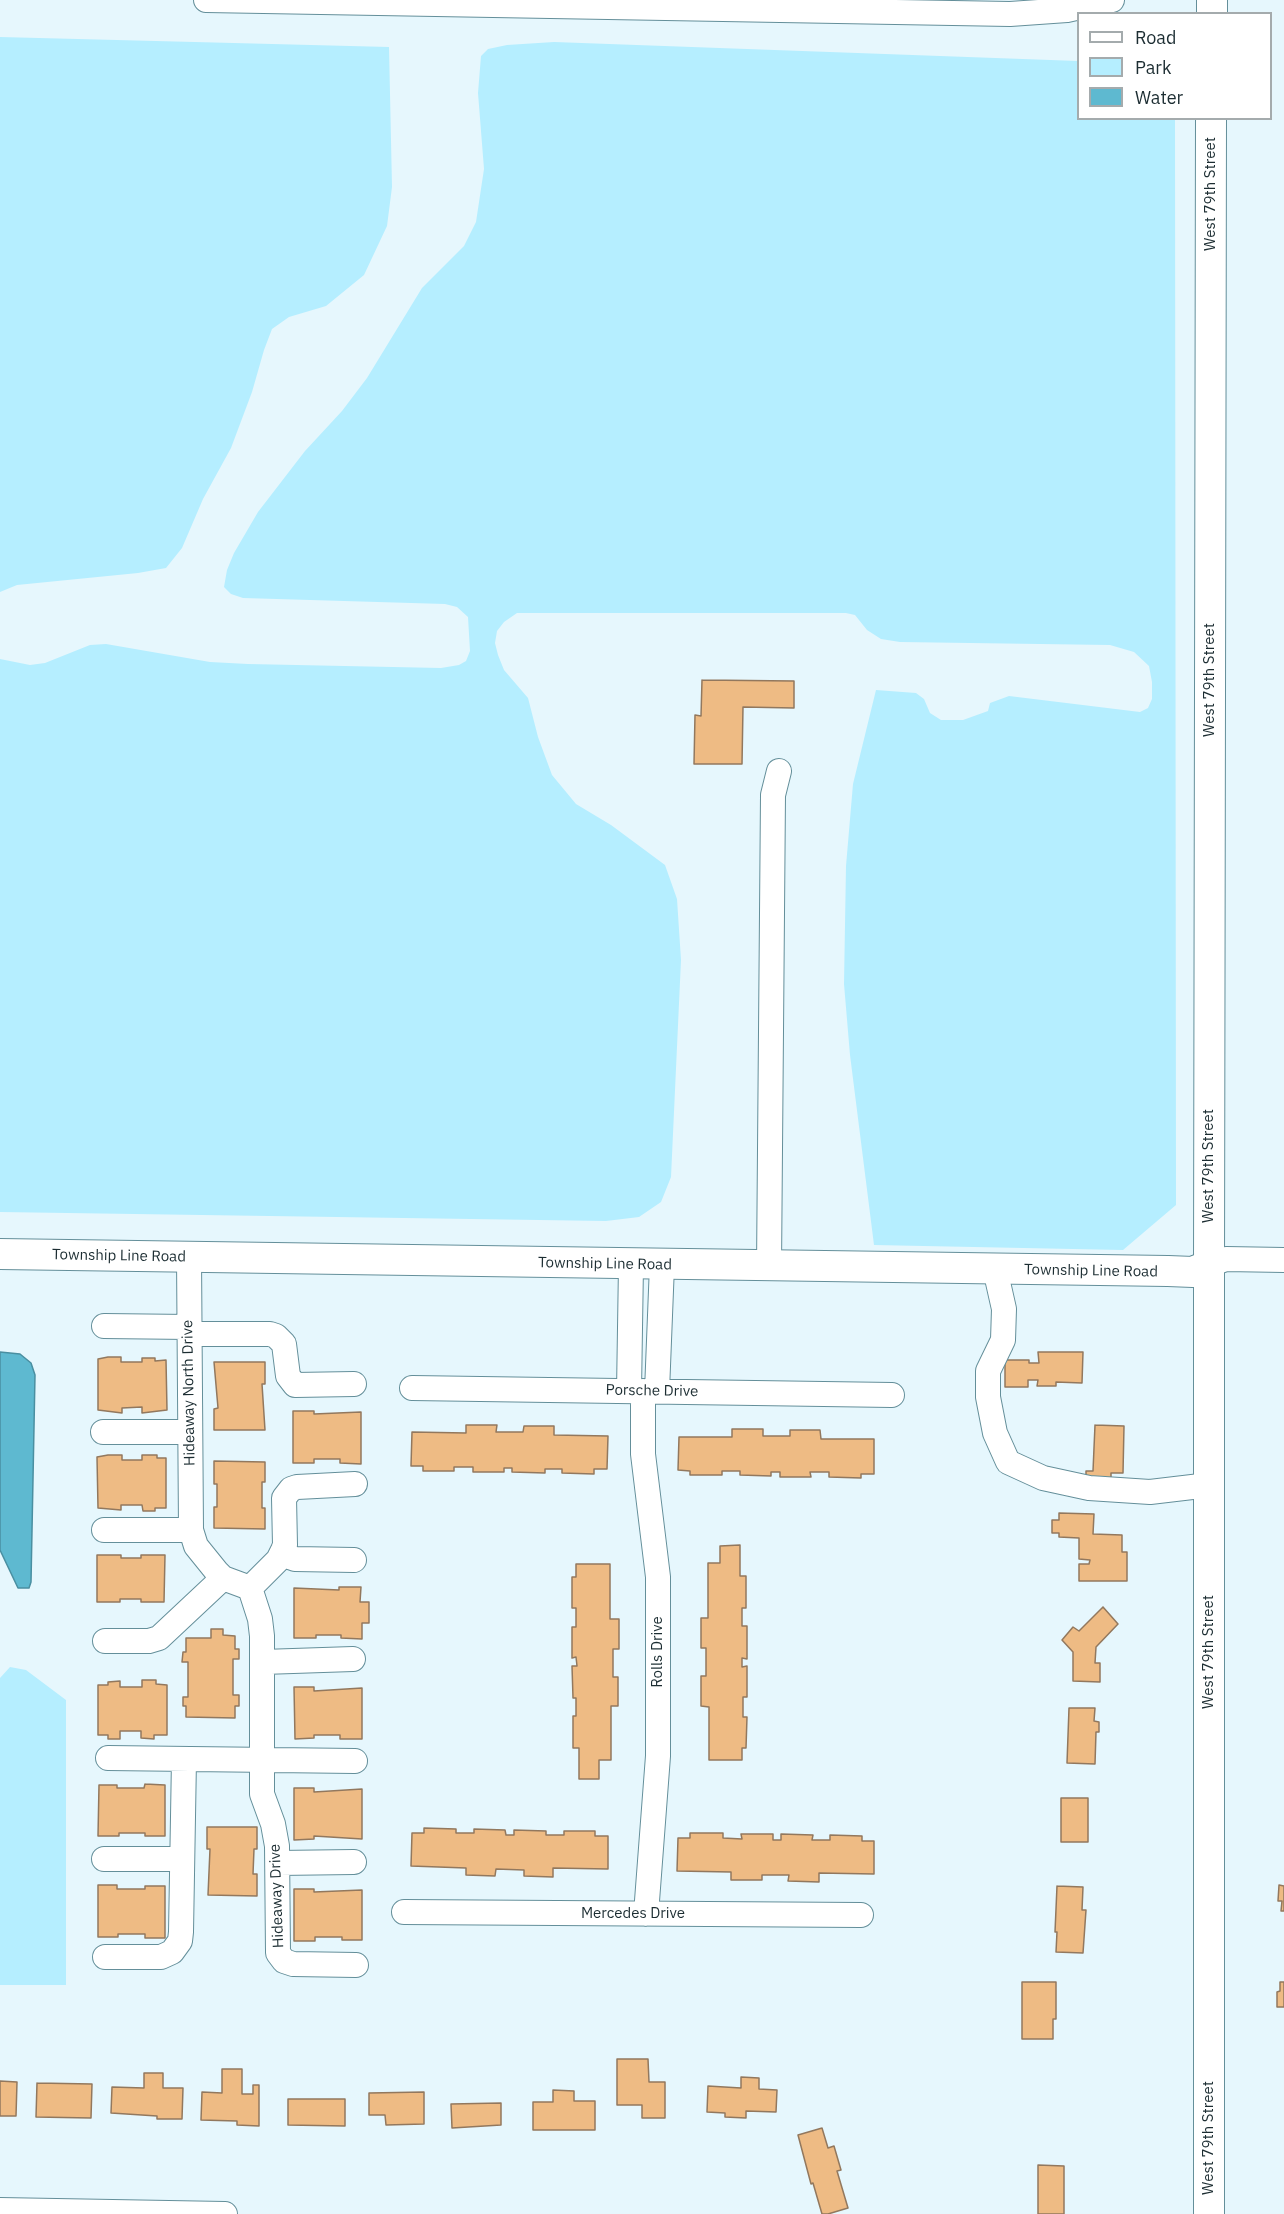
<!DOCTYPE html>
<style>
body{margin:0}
#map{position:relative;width:1284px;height:2214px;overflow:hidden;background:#e6f7fd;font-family:"IBM Plex Sans",sans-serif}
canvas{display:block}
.legend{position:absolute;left:1077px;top:12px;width:195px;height:108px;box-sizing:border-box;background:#fff;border:2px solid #a4abad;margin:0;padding:8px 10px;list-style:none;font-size:18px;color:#1c2d32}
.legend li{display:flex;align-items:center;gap:12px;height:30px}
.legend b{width:30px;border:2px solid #a4abad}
</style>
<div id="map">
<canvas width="1284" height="2214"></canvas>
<ul class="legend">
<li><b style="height:8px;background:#fff"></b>Road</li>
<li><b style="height:16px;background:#b5eeff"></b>Park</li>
<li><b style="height:16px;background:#5eb9d0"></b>Water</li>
</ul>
</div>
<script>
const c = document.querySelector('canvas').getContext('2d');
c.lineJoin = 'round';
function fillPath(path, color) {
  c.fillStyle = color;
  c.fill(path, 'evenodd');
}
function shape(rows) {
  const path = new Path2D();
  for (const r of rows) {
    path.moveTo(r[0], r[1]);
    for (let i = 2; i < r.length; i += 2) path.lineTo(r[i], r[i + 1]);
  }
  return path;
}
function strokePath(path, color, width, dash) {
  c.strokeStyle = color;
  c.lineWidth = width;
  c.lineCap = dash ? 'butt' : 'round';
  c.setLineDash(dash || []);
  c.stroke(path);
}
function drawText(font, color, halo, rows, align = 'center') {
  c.font = font + ' "IBM Plex Sans",sans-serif';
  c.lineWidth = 4.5;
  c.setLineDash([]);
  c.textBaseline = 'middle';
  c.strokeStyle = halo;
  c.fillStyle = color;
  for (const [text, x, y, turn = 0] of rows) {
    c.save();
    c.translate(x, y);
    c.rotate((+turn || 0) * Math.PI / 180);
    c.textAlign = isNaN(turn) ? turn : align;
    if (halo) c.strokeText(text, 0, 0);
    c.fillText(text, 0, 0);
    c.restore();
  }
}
fillPath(shape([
 [0,37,389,47,392,187,387,226,364,275,326,306,289,317,272,329,264,350,252,392,231,448,203,499,182,548,166,568,138,573,17,585,0,592],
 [554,42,1078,61,1078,118,1175,119,1176,1205,1123,1250,874,1245,850,1055,844,984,846,866,853,784,876,690,916,693,924,699,930,713,941,720,963,720,988,711,990,703,1009,696,1140,712,1148,708,1152,699,1152,682,1149,666,1134,652,1110,645,900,642,881,639,867,630,855,615,846,613,517,613,504,622,497,631,495,643,498,655,504,670,528,698,538,737,552,775,576,804,611,825,665,865,677,899,681,960,671,1177,661,1202,639,1217,606,1221,0,1212,0,659,30,665,45,663,90,645,106,644,210,662,248,664,441,668,459,665,466,661,470,651,468,617,457,607,445,604,243,598,231,594,224,587,227,570,234,553,258,512,305,451,342,411,367,378,422,288,464,246,476,222,484,169,478,93,481,56,488,49,507,45],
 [10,1667,26,1670,66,1700,66,1985,0,1985,0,1678]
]), '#b5eeff');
const water = shape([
 [0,1352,20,1354,31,1363,35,1375,31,1582,29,1588,18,1588,0,1550,0,1352]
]);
fillPath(water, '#5eb9d0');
strokePath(water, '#4a8fa1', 1.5);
const building = shape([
 [702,680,794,681,794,708,743,707,742,764,694,764,695,715,701,716,702,680],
 [1038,1352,1083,1352,1082,1383,1056,1382,1056,1386,1037,1386,1038,1380,1028,1380,1028,1387,1005,1387,1005,1360,1029,1360,1029,1363,1039,1363,1038,1352],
 [108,1357,121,1357,121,1362,142,1362,142,1358,155,1358,155,1361,166,1360,167,1410,142,1413,142,1407,122,1408,122,1413,98,1410,98,1359,108,1357],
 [214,1362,265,1362,265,1384,262,1384,265,1430,214,1430,214,1409,218,1408,214,1362],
 [293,1411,314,1411,314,1414,361,1412,361,1464,340,1463,340,1459,314,1459,314,1463,293,1463,293,1411],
 [466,1425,497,1425,496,1432,523,1432,524,1426,554,1426,554,1435,608,1436,607,1469,594,1469,594,1474,562,1473,562,1469,545,1469,545,1473,512,1472,512,1468,504,1468,504,1472,473,1472,473,1467,454,1467,454,1471,423,1471,423,1466,411,1466,412,1432,466,1433,466,1425],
 [1095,1425,1124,1426,1123,1473,1111,1473,1111,1487,1086,1486,1086,1471,1093,1471,1095,1425],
 [732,1429,763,1429,763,1436,790,1436,790,1430,820,1430,821,1439,874,1439,874,1474,861,1474,861,1478,829,1477,829,1472,810,1472,811,1477,780,1477,780,1472,771,1472,771,1476,740,1475,740,1471,722,1471,722,1475,690,1475,690,1471,678,1470,679,1437,732,1437,732,1429],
 [108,1455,122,1455,122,1460,142,1460,142,1455,157,1455,157,1458,166,1458,166,1508,155,1508,155,1511,143,1511,142,1505,121,1505,121,1510,98,1508,97,1457,108,1455],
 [214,1461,265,1462,265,1482,262,1482,262,1508,265,1508,265,1529,214,1528,214,1507,217,1507,217,1484,214,1484,214,1461],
 [1059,1513,1094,1514,1093,1534,1122,1535,1122,1552,1127,1552,1127,1581,1079,1581,1079,1564,1089,1564,1090,1560,1079,1559,1079,1538,1059,1537,1059,1533,1052,1533,1052,1520,1059,1520,1059,1513],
 [740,1545,740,1576,746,1576,746,1608,742,1608,742,1626,747,1626,747,1659,742,1658,742,1667,747,1666,747,1697,743,1697,743,1717,747,1717,746,1748,742,1748,742,1760,709,1760,709,1707,701,1706,701,1676,706,1676,706,1648,701,1648,701,1618,708,1618,708,1563,720,1563,720,1546,740,1545],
 [97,1555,121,1555,121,1558,141,1558,141,1555,165,1555,164,1602,141,1602,141,1599,120,1599,120,1602,97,1602,97,1555],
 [576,1564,610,1564,610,1619,619,1619,619,1649,613,1649,613,1677,618,1677,618,1706,611,1706,611,1760,599,1760,599,1779,579,1779,579,1748,573,1748,573,1716,576,1716,576,1698,573,1698,572,1666,577,1666,576,1657,572,1658,572,1627,576,1627,576,1608,572,1608,572,1577,576,1577,576,1564],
 [339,1587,361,1587,360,1602,369,1602,369,1623,362,1623,362,1639,341,1638,341,1635,316,1635,316,1638,294,1638,294,1588,339,1590,339,1587],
 [1103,1607,1118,1624,1096,1647,1095,1663,1100,1663,1100,1682,1073,1681,1073,1652,1062,1640,1073,1627,1079,1631,1103,1607],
 [211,1629,223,1629,223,1635,235,1636,235,1649,239,1649,239,1659,233,1659,233,1695,239,1695,239,1706,235,1706,235,1718,186,1717,186,1706,183,1706,183,1697,188,1697,188,1662,182,1662,183,1652,186,1652,186,1638,211,1638,211,1629],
 [142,1680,156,1680,156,1684,167,1685,167,1735,154,1735,154,1739,141,1738,141,1731,120,1731,120,1739,108,1739,108,1735,98,1735,98,1685,108,1685,108,1682,120,1681,120,1687,142,1687,142,1680],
 [294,1687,314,1687,314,1691,362,1688,362,1739,340,1739,340,1735,314,1735,314,1738,295,1739,294,1687],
 [1069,1708,1095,1708,1094,1721,1099,1722,1099,1732,1096,1732,1095,1764,1067,1763,1069,1708],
 [145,1784,165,1785,165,1836,145,1836,145,1833,119,1833,119,1836,98,1836,99,1785,117,1785,117,1788,144,1788,145,1784],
 [294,1788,314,1788,314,1792,362,1789,362,1839,314,1836,314,1839,294,1840,294,1788],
 [1061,1798,1088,1798,1088,1842,1061,1842,1061,1798],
 [207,1827,257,1827,257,1849,254,1849,253,1874,257,1874,257,1896,208,1895,210,1849,207,1849,207,1827],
 [424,1828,456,1829,456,1833,474,1833,474,1829,505,1830,506,1835,514,1835,514,1830,546,1831,546,1835,564,1835,564,1831,595,1831,595,1836,608,1836,608,1869,553,1868,553,1877,524,1876,524,1870,496,1869,495,1876,466,1875,466,1868,411,1866,412,1833,424,1833,424,1828],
 [690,1833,723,1833,723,1838,742,1839,741,1834,773,1834,773,1840,781,1840,781,1834,813,1835,812,1840,830,1840,830,1835,862,1836,862,1841,874,1841,874,1874,819,1873,819,1882,788,1881,789,1875,762,1875,762,1880,731,1880,731,1872,677,1871,678,1838,690,1838,690,1833],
 [98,1885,117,1885,117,1889,145,1889,145,1886,165,1886,165,1938,145,1938,145,1934,118,1934,118,1937,98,1937,98,1885],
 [1279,1885,1284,1886,1284,1911,1281,1911,1282,1901,1278,1901,1279,1885],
 [1057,1886,1083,1887,1082,1910,1086,1910,1083,1953,1056,1952,1057,1932,1055,1932,1057,1886],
 [294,1889,314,1889,314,1892,362,1890,362,1940,342,1940,342,1937,315,1937,315,1941,294,1941,294,1889],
 [1022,1982,1056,1982,1056,2019,1053,2019,1053,2039,1022,2039,1022,1982],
 [1280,1982,1284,1982,1284,2007,1277,2007,1277,1992,1280,1991,1280,1982],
 [617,2059,648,2059,649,2082,665,2082,665,2118,642,2118,642,2105,617,2105,617,2059],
 [222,2069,242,2069,242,2094,253,2094,253,2085,259,2085,259,2126,237,2125,237,2121,201,2120,202,2092,222,2093,222,2069],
 [144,2073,163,2073,163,2088,183,2088,182,2119,157,2119,157,2116,111,2113,112,2087,144,2088,144,2073],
 [741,2077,759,2078,759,2089,777,2090,776,2112,746,2111,746,2118,725,2117,725,2113,707,2112,708,2086,741,2088,741,2077],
 [0,2081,17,2082,16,2116,0,2116,0,2081],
 [37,2083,92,2084,91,2118,36,2117,37,2083],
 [553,2090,574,2091,574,2101,595,2101,595,2130,533,2130,533,2102,553,2102,553,2090],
 [424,2092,424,2124,386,2125,385,2115,369,2115,369,2093,424,2092],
 [288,2099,345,2099,345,2126,288,2125,288,2099],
 [501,2103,501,2125,452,2128,451,2104,501,2103],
 [822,2128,828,2148,834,2146,841,2170,837,2171,848,2208,828,2214,822,2214,813,2183,811,2184,798,2135,822,2128],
 [1038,2165,1064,2166,1064,2214,1038,2214,1038,2165]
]);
fillPath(building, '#eebb84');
strokePath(building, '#92785e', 1.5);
const minor = shape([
 [206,0,1010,14,1067,10,1112,0],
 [189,1257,191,1530,196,1546,217,1572,223,1578,250,1588],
 [1209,1265,1226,1259,1284,1260],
 [769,1267,773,795,779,771],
 [995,1269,1004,1309,1003,1340,988,1371,988,1397,995,1433,1008,1462,1043,1478,1089,1488,1150,1492,1209,1485],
 [104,1326,189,1327],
 [189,1334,270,1334,276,1336,284,1344,288,1376,295,1385,354,1384],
 [412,1388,892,1395],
 [629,1391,631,1265],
 [643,1391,643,1454,658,1577,658,1756,646,1914],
 [657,1391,662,1265],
 [103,1432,190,1432],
 [104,1530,191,1530],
 [281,1554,295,1559,354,1560],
 [250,1588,260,1619,262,1636,262,1794,273,1824,277,1846,278,1953,284,1961,293,1964,356,1965],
 [250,1588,278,1560,283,1550,285,1545,284,1498,291,1489,297,1487,355,1484],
 [105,1641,149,1641,159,1638,223,1578],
 [263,1662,353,1659],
 [108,1758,355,1761],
 [104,1859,182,1859],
 [278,1863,354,1862],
 [404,1912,861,1915],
 [105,1957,161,1957,172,1952,180,1941,181,1932,184,1759],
 [0,2210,225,2214]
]);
const major = shape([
 [1212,14,1212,0],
 [0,1254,1168,1271,1193,1272,1209,1265],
 [1209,2214,1209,1265,1211,118]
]);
strokePath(minor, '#648f9a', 26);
strokePath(major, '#648f9a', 32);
strokePath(minor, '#fff', 24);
strokePath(major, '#fff', 30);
drawText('15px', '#1c2d32', '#fff', [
 ["West 79th Street",1211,194,-90],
 ["West 79th Street",1210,680,-90],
 ["West 79th Street",1209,1166,-90],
 ["Township Line Road",119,1256,1],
 ["Township Line Road",605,1264,1],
 ["Township Line Road",1091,1271,1],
 ["Porsche Drive",652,1391,1],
 ["Hideaway North Drive",189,1393,-91],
 ["Rolls Drive",658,1652,-90],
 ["West 79th Street",1209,1652,-90],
 ["Hideaway Drive",277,1896,-92],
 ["Mercedes Drive",633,1914],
 ["West 79th Street",1209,2138,-90]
]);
</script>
